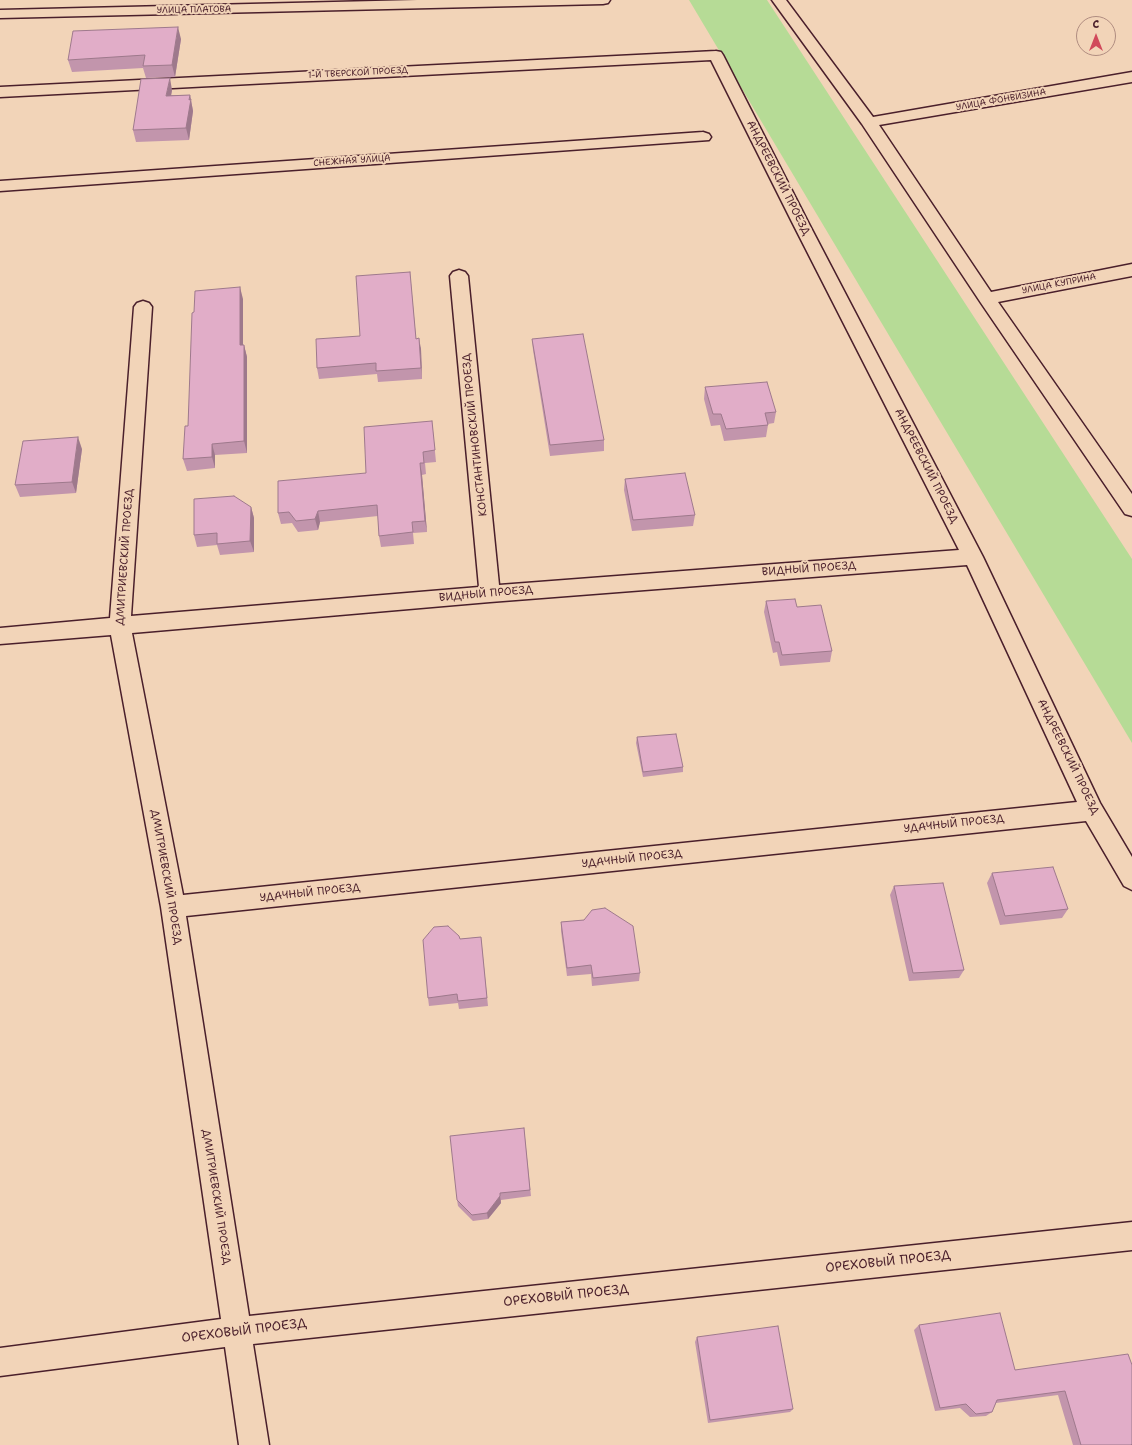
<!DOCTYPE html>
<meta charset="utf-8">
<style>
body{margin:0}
#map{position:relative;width:1132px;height:1445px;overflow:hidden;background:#f2d4b8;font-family:"Shantell Sans",sans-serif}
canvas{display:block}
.north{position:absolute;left:1076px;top:16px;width:40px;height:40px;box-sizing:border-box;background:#f2d4b8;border:1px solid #af8c80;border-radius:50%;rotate:0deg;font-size:11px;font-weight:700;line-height:16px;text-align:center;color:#4a1f2b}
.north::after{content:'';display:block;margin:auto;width:14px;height:18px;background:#d1495b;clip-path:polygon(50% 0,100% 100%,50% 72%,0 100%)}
</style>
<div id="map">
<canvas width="1132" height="1445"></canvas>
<div class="north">С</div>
</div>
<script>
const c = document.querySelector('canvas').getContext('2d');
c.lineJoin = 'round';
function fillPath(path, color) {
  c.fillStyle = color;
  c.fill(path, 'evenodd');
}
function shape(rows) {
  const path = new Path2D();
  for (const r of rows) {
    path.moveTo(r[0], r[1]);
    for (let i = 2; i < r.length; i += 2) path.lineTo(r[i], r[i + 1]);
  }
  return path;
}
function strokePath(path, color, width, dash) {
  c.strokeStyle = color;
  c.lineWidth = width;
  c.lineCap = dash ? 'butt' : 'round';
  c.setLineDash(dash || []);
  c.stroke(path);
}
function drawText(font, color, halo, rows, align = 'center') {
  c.font = font + ' "Shantell Sans",sans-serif';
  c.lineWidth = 4;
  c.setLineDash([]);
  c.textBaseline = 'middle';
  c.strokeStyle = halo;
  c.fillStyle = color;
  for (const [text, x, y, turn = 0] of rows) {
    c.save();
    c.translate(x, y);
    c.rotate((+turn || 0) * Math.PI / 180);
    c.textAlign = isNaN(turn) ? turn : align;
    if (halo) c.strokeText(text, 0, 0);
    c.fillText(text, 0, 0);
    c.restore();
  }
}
fillPath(shape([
 [689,0,767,0,1132,559,1132,743]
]), '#b6db96');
const minor = shape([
 [417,0,610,0,608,3,603,4,0,18,0,10,417,0],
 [772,0,786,0,873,117,1132,72,1132,82,879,125,991,292,1132,264,1132,276,998,302,1132,494,1132,516,1125,514,981,303,862,124,772,0],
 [716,51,721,52,723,55,808,222,983,557,1100,803,1132,857,1132,890,1124,886,1086,821,186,916,249,1316,1132,1222,1132,1250,253,1344,269,1445,239,1445,225,1347,0,1376,0,1348,221,1319,161,907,111,635,0,644,0,628,110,618,134,307,137,303,143,301,149,303,152,307,131,616,479,587,450,276,453,272,459,270,465,272,468,276,499,585,959,550,792,222,711,60,0,97,0,87,716,51],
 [967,565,1077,802,183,895,132,633,490,602,967,565],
 [703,132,709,134,711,137,709,140,0,191,0,181,703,132]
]);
strokePath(minor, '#4a1f2b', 3);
fillPath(minor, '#f2d4b8');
fillPath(shape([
 [181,39,175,77,146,78,143,68,72,72,68,60],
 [172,90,171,95,190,95,193,111,189,140,136,142,133,130],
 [410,272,416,338,421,349,422,379,378,382,377,374,319,379,317,368,360,336],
 [243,299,243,345,244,345,247,357,247,453,215,455,215,468,187,471,183,459,188,426,194,312],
 [532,339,604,440,604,451,550,456,533,350],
 [705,387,776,412,774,423,768,424,768,425,766,437,724,441,720,425,711,426,704,399],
 [432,421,436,462,425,463,426,474,422,475,427,532,413,533,414,544,381,547,379,536,378,516,320,522,318,530,298,532,292,523,281,524,278,513,366,473],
 [82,449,76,493,20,497,15,485],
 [625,479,695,515,693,526,632,531,624,490],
 [251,507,254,518,254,552,220,555,217,545,197,547,194,535],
 [766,601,797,607,832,651,830,662,780,666,777,652,773,653,764,612],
 [637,737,683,767,683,772,643,777,636,743],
 [992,873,1068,909,1062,918,1000,925,987,883],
 [894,886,964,970,959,978,909,981,890,895],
 [584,920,640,973,639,981,592,986,591,974,567,976,561,931,561,922],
 [481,937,488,1006,459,1009,458,1003,429,1006,428,998,460,939],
 [524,1128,531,1196,501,1200,501,1203,488,1219,473,1221,458,1206,457,1200],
 [919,1325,1015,1370,1132,1365,1132,1445,1073,1445,1058,1395,996,1403,992,1412,986,1416,970,1417,960,1408,935,1411,914,1330],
 [697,1337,793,1409,790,1412,708,1423,695,1342]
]), '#c295ac');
fillPath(shape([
 [178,27,181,39,175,77,172,65],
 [170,78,172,90,169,108,166,96],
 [190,95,193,111,189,140,186,128],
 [240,287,243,299,243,357,240,345],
 [419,338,421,349,422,379,421,368],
 [244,345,247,357,247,453,244,441],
 [78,437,82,449,76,493,72,482],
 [212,444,215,455,215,468,212,457],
 [420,463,422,475,427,532,425,521],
 [251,507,254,518,254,552,250,541],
 [318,511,320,522,318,530,315,519],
 [500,1196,501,1203,488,1219,487,1213]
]), '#9e798c');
const building = shape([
 [178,27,172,65,143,66,145,55,68,60,73,31,178,27],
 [170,78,166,96,190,95,189,100,191,99,186,128,133,130,141,79,170,78],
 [410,272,416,339,419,338,421,368,376,371,376,363,317,368,316,339,360,336,356,276,410,272],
 [240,287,240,345,244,345,244,441,212,444,212,457,183,459,185,426,188,426,192,313,194,312,195,291,240,287],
 [583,334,604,440,550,445,532,339,583,334],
 [767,382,776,412,765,413,768,425,726,429,721,414,713,414,705,387,767,382],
 [432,421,435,450,423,452,424,463,420,463,425,521,412,522,413,532,379,536,377,505,318,511,315,519,296,521,289,512,278,513,278,481,366,473,364,427,432,421],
 [78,437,72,482,15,485,23,441,78,437],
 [685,473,695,515,633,520,625,479,685,473],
 [234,496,251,507,250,541,217,544,217,533,194,535,194,499,234,496],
 [795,599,797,607,821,605,832,651,782,655,779,642,775,642,766,601,795,599],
 [676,734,683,767,643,772,637,737,676,734],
 [1053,867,1068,909,1005,916,992,873,1053,867],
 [943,883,964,970,913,973,894,886,943,883],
 [605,908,633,926,640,973,593,978,591,965,567,968,561,922,584,920,592,910,605,908],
 [448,926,459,936,460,939,481,937,487,998,458,1001,457,994,428,998,423,940,434,927,448,926],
 [524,1128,530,1190,500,1193,500,1196,487,1213,472,1215,457,1200,450,1136,524,1128],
 [1000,1313,1015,1370,1128,1354,1132,1365,1132,1444,1131,1445,1081,1445,1065,1391,997,1400,992,1412,976,1414,966,1404,940,1408,919,1325,1000,1313],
 [778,1326,793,1409,710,1420,697,1337,778,1326]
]);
fillPath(building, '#e1adc8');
strokePath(building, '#9e798c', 1);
drawText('9px', '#4a1f2b', '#f2d4b8', [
 ["УЛИЦА ПЛАТОВА",194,10,-1],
 ["1-Й ТВЕРСКОЙ ПРОЕЗД",358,73,-3],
 ["УЛИЦА ФОНВИЗИНА",1001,100,-10],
 ["СНЕЖНАЯ УЛИЦА",352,161,-4],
 ["УЛИЦА КУПРИНА",1059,284,-11]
]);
drawText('11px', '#4a1f2b', '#f2d4b8', [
 ["АНДРЕЕВСКИЙ ПРОЕЗД",778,178,63],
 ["КОНСТАНТИНОВСКИЙ ПРОЕЗД",475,435,-96],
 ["АНДРЕЕВСКИЙ ПРОЕЗД",926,466,63],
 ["ДМИТРИЕВСКИЙ ПРОЕЗД",125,557,-86],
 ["ВИДНЫЙ ПРОЕЗД",809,569,-4],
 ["ВИДНЫЙ ПРОЕЗД",486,594,-5],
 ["АНДРЕЕВСКИЙ ПРОЕЗД",1068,757,64],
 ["УДАЧНЫЙ ПРОЕЗД",954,824,-6],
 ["УДАЧНЫЙ ПРОЕЗД",632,859,-6],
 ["ДМИТРИЕВСКИЙ ПРОЕЗД",166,877,80],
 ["УДАЧНЫЙ ПРОЕЗД",310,893,-6],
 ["ДМИТРИЕВСКИЙ ПРОЕЗД",216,1197,81]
]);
drawText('13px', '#4a1f2b', '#f2d4b8', [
 ["ОРЕХОВЫЙ ПРОЕЗД",888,1262,-6],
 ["ОРЕХОВЫЙ ПРОЕЗД",566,1296,-6],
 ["ОРЕХОВЫЙ ПРОЕЗД",244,1331,-7]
]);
</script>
